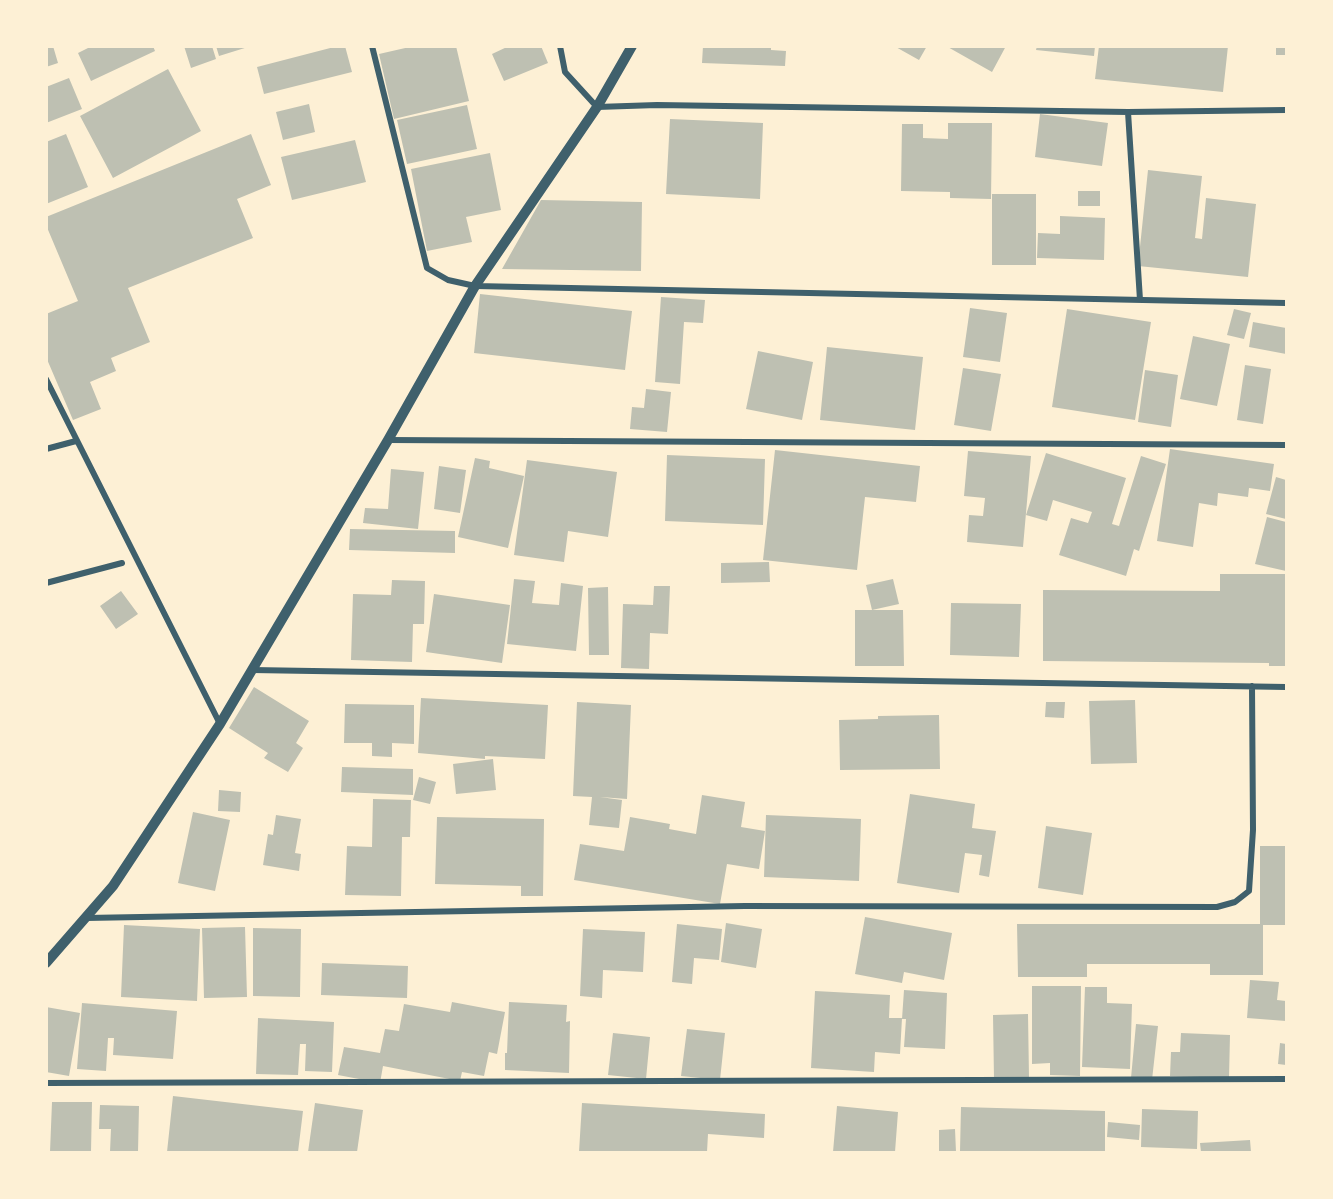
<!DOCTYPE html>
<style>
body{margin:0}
#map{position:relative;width:1333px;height:1199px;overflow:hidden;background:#fdf0d5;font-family:Mulish,sans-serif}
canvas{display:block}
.frame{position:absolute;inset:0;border:48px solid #fdf0d5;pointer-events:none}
</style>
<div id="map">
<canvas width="1333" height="1199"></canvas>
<div class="frame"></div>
</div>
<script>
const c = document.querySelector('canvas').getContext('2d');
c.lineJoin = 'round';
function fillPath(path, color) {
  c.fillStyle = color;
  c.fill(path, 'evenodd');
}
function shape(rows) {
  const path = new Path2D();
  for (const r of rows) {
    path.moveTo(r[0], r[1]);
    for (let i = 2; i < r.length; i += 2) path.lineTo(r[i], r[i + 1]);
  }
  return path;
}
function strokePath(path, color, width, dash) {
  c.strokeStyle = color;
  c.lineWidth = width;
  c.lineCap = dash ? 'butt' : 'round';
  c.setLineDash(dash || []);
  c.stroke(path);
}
fillPath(shape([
 [46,46,53,46,58,63,46,67],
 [92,46,153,46,155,51,91,81,78,53],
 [184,46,212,46,216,59,191,68],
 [216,46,248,46,248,47,219,56],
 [338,46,345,46,352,72,264,94,257,67],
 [414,46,456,46,469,101,394,119,379,54],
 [509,46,541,46,548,63,504,81,492,54],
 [703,46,771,46,771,50,786,51,785,66,702,63],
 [894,46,927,46,919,60],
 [946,46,1006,46,992,72],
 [1037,46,1095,46,1094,56,1036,50],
 [1099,46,1228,46,1223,92,1095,79],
 [1276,46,1286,46,1286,55,1276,55],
 [168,69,201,131,113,178,80,116],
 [69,78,82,109,46,123,46,87],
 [309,104,315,132,283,140,276,112],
 [467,105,477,149,407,164,397,120],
 [1040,114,1108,123,1102,166,1035,157],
 [670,119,763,123,760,199,666,194],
 [948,123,992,123,991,199,950,198,950,192,901,191,902,124,923,124,923,138,948,139],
 [66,134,88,187,46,204,46,142],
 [251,134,271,185,237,199,253,238,128,288,150,342,111,358,116,371,90,382,101,409,73,420,46,357,46,314,78,301,46,225,46,217],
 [355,140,366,182,292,200,281,157],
 [490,153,501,210,466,217,472,242,427,251,411,169],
 [1148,170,1202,176,1195,238,1202,239,1206,198,1256,204,1248,277,1138,266],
 [1078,191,1100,191,1100,206,1078,206],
 [992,194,1036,194,1036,265,992,265],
 [541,200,642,202,641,271,502,269],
 [1060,216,1105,218,1104,260,1037,258,1038,233,1060,234],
 [480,294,632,311,625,370,474,353],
 [661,297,705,300,703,323,684,322,680,384,655,382],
 [970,308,1007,313,1000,362,963,357],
 [1067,309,1151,322,1135,420,1052,407],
 [1234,309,1251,313,1244,339,1227,335],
 [1253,322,1286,328,1286,354,1249,347],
 [1193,336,1230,344,1217,406,1180,399],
 [827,347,923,357,915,430,820,420],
 [758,351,813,362,802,420,746,409],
 [1245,365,1271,369,1263,424,1237,420],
 [963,368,1001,374,991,431,954,425],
 [1145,370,1178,375,1171,427,1138,422],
 [646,389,671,392,667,432,630,429,632,407,644,408],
 [1170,449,1274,464,1270,491,1249,488,1248,497,1218,493,1217,506,1199,503,1193,547,1157,541],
 [775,450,920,466,916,502,865,497,857,570,763,560],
 [968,451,1031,456,1023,547,967,542,969,515,983,516,985,498,964,496],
 [1046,453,1126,478,1112,524,1119,526,1141,456,1166,464,1139,551,1134,549,1126,576,1059,555,1071,518,1088,523,1092,512,1053,500,1047,521,1026,515],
 [667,455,765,459,763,525,665,521],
 [475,458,490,461,489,468,524,476,508,548,458,537],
 [527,460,617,472,608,537,568,531,564,562,514,555],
 [439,466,466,470,460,513,434,509],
 [391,469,424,472,418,529,363,523,365,508,388,509],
 [1276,477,1286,480,1286,519,1266,514],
 [1267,517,1286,522,1286,571,1255,564],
 [350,529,455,531,455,553,349,550],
 [769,562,770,582,721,583,721,563],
 [1220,574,1286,574,1286,666,1269,666,1269,663,1043,661,1043,590,1220,591],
 [514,579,535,581,532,603,559,605,561,583,583,586,576,651,507,644],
 [893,579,899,604,872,610,866,585],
 [392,580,425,581,424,624,413,624,412,662,351,660,353,594,391,595],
 [654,586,670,586,668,634,650,633,649,669,621,668,623,604,653,605],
 [608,587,609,655,589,655,588,588],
 [121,591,138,614,116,629,100,606],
 [434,594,510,605,502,663,426,652],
 [951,603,1021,604,1019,657,950,655],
 [855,610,903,610,904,666,855,666],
 [254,687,309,721,296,743,303,748,288,772,264,758,268,753,229,728],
 [421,698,548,705,545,759,485,756,485,759,418,753],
 [1135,700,1137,763,1091,764,1089,701],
 [577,702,631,705,627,799,600,797,622,800,619,828,589,825,592,797,573,796],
 [1046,702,1065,702,1064,718,1045,717],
 [345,704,414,705,414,744,392,743,392,757,372,756,372,743,344,743],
 [939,715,940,769,840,770,839,720,878,719,878,716],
 [493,759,496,790,456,794,453,764],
 [342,767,413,769,413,795,341,792],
 [419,777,436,782,430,804,413,800],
 [219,790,241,792,240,812,218,811],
 [910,794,975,804,972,828,996,831,989,877,979,875,982,855,965,853,959,893,897,883],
 [702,795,745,802,741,827,765,831,759,869,727,864,720,904,574,880,580,844,624,851,630,817,670,824,669,829,696,834],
 [373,799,411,800,410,837,402,837,401,896,345,895,347,846,372,847],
 [193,812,230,820,215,891,178,883],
 [276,815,301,819,295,853,301,854,299,871,263,865,268,834,273,835],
 [766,815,861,819,859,881,764,877],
 [437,817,544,819,543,896,521,896,521,886,435,884],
 [1046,826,1092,833,1083,895,1038,888],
 [1260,846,1286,846,1286,925,1263,925,1263,975,1210,975,1210,964,1087,964,1087,977,1018,977,1017,924,1260,924],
 [865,917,952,933,944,980,904,972,902,983,855,974],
 [726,923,762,929,756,968,721,962],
 [677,924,722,929,719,960,694,958,692,984,672,982],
 [124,925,200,929,197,1001,121,997],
 [245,927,247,997,204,998,202,928],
 [253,928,301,929,300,997,253,996],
 [583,929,645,932,643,972,603,970,602,998,580,996],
 [322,963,408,966,407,998,321,995],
 [1250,980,1279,982,1277,1000,1286,1001,1286,1021,1247,1018],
 [1032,986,1081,986,1080,1076,1050,1075,1050,1063,1032,1064],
 [1085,987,1107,987,1107,1003,1132,1004,1130,1069,1082,1067],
 [904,990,947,993,945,1049,904,1047,906,1019,902,1019],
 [815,991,890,995,889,1018,902,1018,900,1054,875,1052,874,1072,811,1068],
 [452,1002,505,1012,497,1054,489,1052,484,1076,462,1072,460,1081,383,1066,380,1083,338,1075,344,1047,380,1053,385,1029,399,1031,404,1004,450,1012],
 [509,1002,567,1005,566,1022,570,1021,569,1073,505,1070,505,1053,507,1053],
 [82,1003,177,1011,173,1059,113,1055,114,1038,108,1038,106,1071,77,1069],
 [46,1007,80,1013,69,1076,46,1072],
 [1028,1014,1029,1078,994,1079,993,1015],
 [258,1018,334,1022,332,1072,305,1071,306,1044,300,1044,298,1075,256,1074],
 [1136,1024,1158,1026,1152,1080,1131,1078],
 [687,1029,725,1033,720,1080,681,1076],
 [613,1033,650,1037,646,1079,608,1075],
 [1181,1033,1230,1035,1229,1078,1170,1076,1171,1052,1180,1052],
 [1280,1043,1286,1044,1286,1065,1278,1064],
 [173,1096,303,1111,298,1152,167,1152],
 [52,1102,92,1102,91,1152,50,1152],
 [315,1103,363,1110,357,1152,308,1152],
 [582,1103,765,1114,764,1138,708,1134,707,1152,579,1152],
 [100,1105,139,1106,138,1152,110,1152,111,1129,99,1129],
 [837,1106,898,1112,895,1152,833,1152],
 [961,1107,1105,1111,1105,1152,960,1151],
 [1142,1109,1198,1111,1197,1149,1141,1147],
 [1108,1122,1140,1125,1139,1140,1107,1137],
 [955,1129,956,1152,939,1152,939,1130],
 [1250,1140,1251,1152,1201,1152,1200,1143]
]), '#bec0b2');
strokePath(shape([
 [372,46,427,268,448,280,475,286,1286,303],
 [560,46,565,72,597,107,657,105,1128,112,1286,110],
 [1128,112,1140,300],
 [46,379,220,724],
 [388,440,1286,445],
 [46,449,76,441],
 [46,583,122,563],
 [252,670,1286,687],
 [86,918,745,906,1217,907,1235,902,1249,891,1253,830,1252,686],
 [46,1083,1286,1079]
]), '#3f606c', 6);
strokePath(shape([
 [46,963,113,886,220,724,388,440,475,286,597,107,632,46]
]), '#3f606c', 10);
</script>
